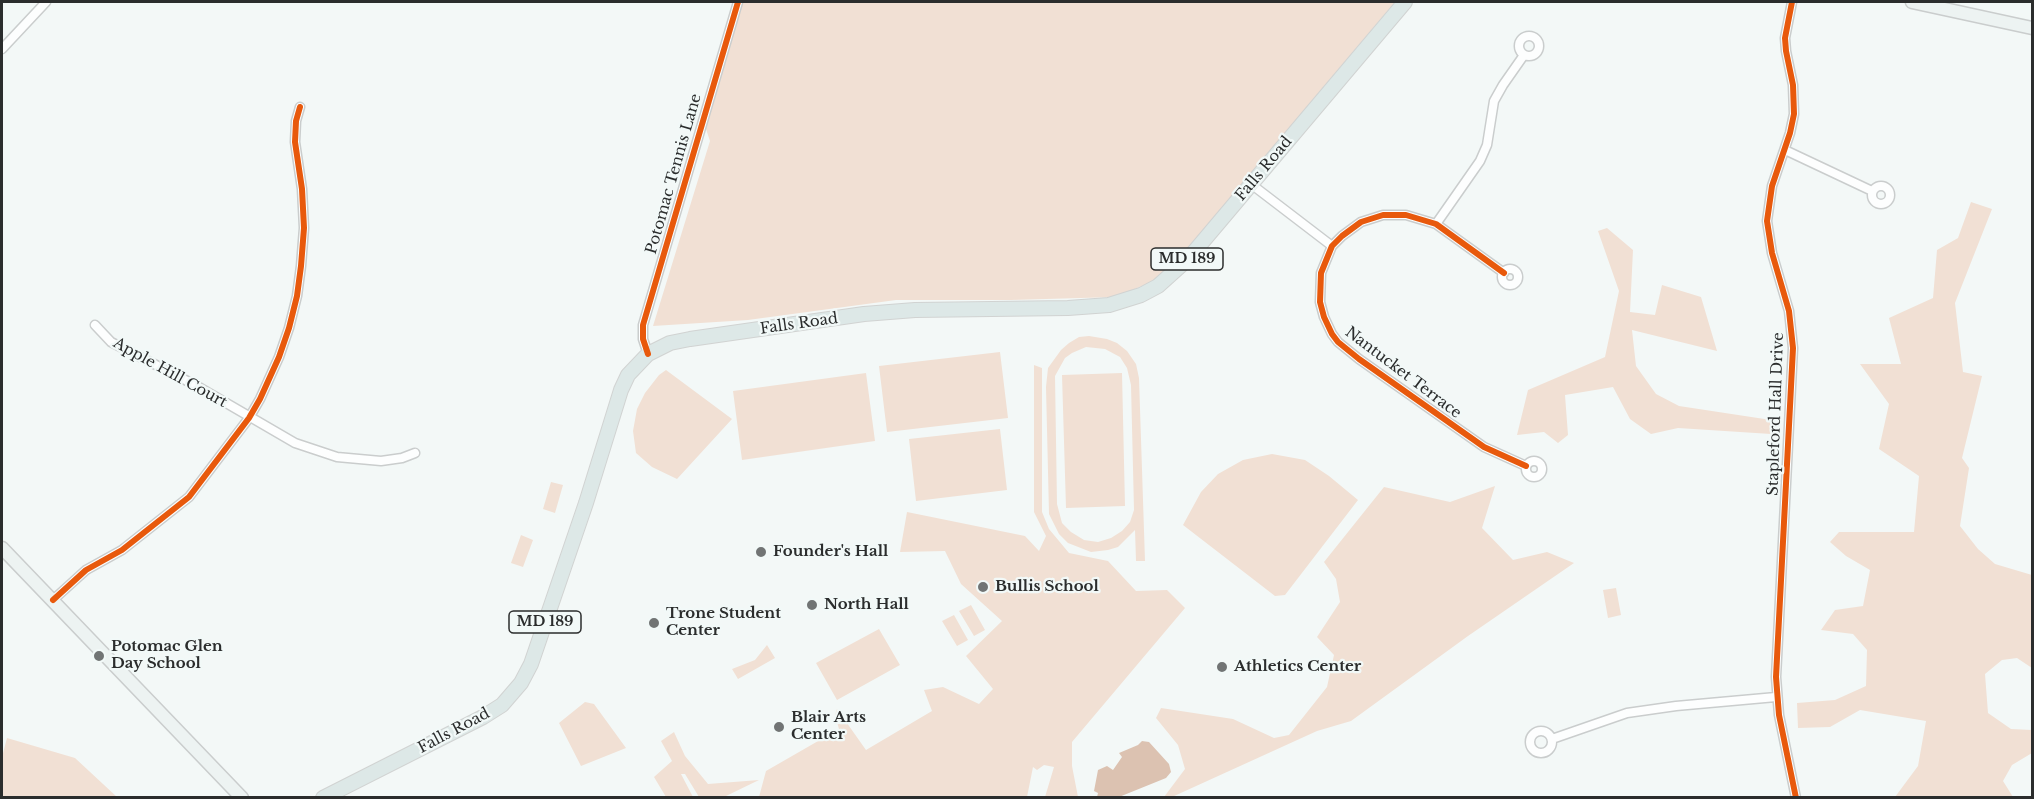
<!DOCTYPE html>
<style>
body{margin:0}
#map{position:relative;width:2034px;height:799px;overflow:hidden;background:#f3f8f7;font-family:"Libre Baskerville",serif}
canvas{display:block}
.frame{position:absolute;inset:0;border:3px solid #2b2d2d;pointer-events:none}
</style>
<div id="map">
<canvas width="2034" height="799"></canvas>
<div class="frame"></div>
</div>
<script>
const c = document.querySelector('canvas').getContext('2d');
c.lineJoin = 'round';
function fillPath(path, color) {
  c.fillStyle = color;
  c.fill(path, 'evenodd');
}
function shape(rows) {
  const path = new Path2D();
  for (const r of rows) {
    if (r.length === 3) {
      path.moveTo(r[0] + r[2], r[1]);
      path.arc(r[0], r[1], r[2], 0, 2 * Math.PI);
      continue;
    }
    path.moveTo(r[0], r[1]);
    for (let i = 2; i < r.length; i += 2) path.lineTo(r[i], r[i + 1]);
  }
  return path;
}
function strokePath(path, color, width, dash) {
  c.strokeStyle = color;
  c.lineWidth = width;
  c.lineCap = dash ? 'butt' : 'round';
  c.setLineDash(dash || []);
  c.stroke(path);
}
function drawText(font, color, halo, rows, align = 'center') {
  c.font = font + ' "Libre Baskerville",serif';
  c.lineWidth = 4.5;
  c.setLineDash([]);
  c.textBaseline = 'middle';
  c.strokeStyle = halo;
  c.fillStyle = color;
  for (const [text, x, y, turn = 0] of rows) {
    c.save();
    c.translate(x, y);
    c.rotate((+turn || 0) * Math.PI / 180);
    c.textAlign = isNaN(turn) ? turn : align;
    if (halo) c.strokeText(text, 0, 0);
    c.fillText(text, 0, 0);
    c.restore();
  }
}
fillPath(shape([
 [736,2,1395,2,1186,251,1158,279,1116,297,1011,300,896,300,748,320,653,326,710,141,701,114],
 [1971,202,1992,209,1955,303,1963,372,1982,376,1962,458,1969,468,1960,526,1978,549,1995,564,2032,575,2032,668,2017,658,2002,660,1985,674,1988,713,2011,729,2032,730,2032,753,2012,765,2003,781,2013,797,1895,797,1918,766,1926,721,1860,710,1830,727,1798,728,1797,703,1835,700,1866,686,1867,650,1853,634,1821,630,1835,610,1863,606,1870,570,1846,556,1830,542,1839,532,1914,532,1919,476,1879,449,1889,404,1860,364,1901,364,1889,318,1933,298,1937,250,1958,238],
 [1607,228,1633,250,1630,312,1655,315,1662,285,1701,297,1717,351,1632,330,1636,366,1656,394,1679,406,1771,420,1771,434,1678,428,1651,434,1630,419,1613,387,1565,395,1568,435,1558,443,1544,432,1517,435,1528,390,1605,357,1619,291,1598,231],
 [1089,336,1107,339,1117,343,1127,351,1136,364,1139,378,1145,561,1136,561,1135,530,1118,547,1108,550,1091,552,1068,543,1059,534,1049,514,1046,387,1048,368,1061,350,1069,343,1079,337],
 [1086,347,1105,349,1120,357,1127,368,1131,385,1134,510,1130,522,1122,531,1111,538,1098,542,1084,540,1071,532,1062,523,1057,504,1055,376,1065,358,1072,353],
 [1000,352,1008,418,887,432,879,366],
 [1034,365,1042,368,1042,512,1049,529,1069,553,1108,561,1136,591,1167,590,1185,608,1072,742,1072,766,1078,797,1045,797,1054,767,1044,765,1037,770,1033,767,1027,797,759,797,766,771,839,729,835,715,837,709,866,750,932,711,924,690,943,687,979,704,993,689,966,656,1002,621,961,584,945,551,900,552,907,512,1025,536,1039,551,1046,536,1034,512],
 [666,370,732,419,677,479,652,467,636,453,633,431,637,409,645,393,659,375],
 [866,373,875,441,742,460,733,391],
 [1122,373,1125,506,1066,508,1062,375],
 [1000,429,1007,490,916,501,909,439],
 [1272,454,1305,460,1329,476,1358,500,1285,595,1275,596,1183,525,1201,492,1218,474,1243,460],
 [551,482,563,485,555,513,543,509],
 [1495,486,1482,528,1513,560,1547,552,1574,563,1468,636,1351,721,1317,731,1172,797,1164,797,1185,769,1178,745,1156,718,1161,708,1233,719,1274,738,1289,735,1327,687,1334,655,1317,637,1340,602,1336,579,1324,562,1384,487,1450,502],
 [521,535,533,540,523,567,511,563],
 [1616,588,1621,615,1608,618,1603,590],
 [971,605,985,630,974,636,959,611],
 [954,615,968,640,957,646,942,621],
 [879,629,900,665,837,700,816,663],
 [767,645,775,658,738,679,732,669,755,660],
 [585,702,594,704,626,748,581,766,559,723],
 [674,732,685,756,708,784,759,780,724,797,699,797,685,774,681,774,693,797,666,797,654,777,672,761,661,741],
 [7,738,75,758,117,797,2,797,2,757]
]), '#f1e0d4');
fillPath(shape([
 [1142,741,1149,742,1169,764,1171,772,1166,778,1119,797,1097,797,1098,793,1094,791,1098,770,1107,766,1113,770,1122,757,1119,753,1138,745]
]), '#dcc2b1');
const street = shape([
 [1792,2,1785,38,1786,51,1793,85,1794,114,1790,133,1772,186,1767,221,1772,253,1789,311,1793,348,1776,677,1779,715,1796,798],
 [1529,46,10],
 [2,49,46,2],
 [1785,150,1872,191],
 [1251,184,1332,246],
 [1881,195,9],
 [1436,224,1480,161,1487,145,1494,101,1503,85,1524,55],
 [1510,277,8],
 [1504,273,1436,224,1406,215,1383,215,1361,222,1342,236,1332,246,1321,273,1320,302,1324,317,1332,334,1338,342,1359,359,1484,447,1526,466],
 [95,325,111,342,197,386,295,443,337,457,381,461,402,458,415,453],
 [648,354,643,339,643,325,738,2],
 [1534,469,8],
 [53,600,86,570,122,550,189,497,249,418,260,399,279,357,289,328,297,296,301,266,304,228,302,189,295,142,296,121,300,107],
 [1541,742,11],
 [1552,739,1627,713,1676,706,1776,697]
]);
const secondary = shape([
 [1912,2,2032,28],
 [2,548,242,798]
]);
const primary = shape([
 [323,798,483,717,502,705,521,683,531,664,586,503,621,390,628,375,648,354,670,343,690,339,864,314,915,310,1068,308,1109,305,1141,295,1158,286,1188,259,1405,2]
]);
strokePath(street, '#cacdcd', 11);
strokePath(secondary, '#cacdcd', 15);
strokePath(primary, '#d1d3d2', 16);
strokePath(street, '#fdfefe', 8);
strokePath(secondary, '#edf3f2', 12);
strokePath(primary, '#dde8e7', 14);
strokePath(shape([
 [1792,2,1785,38,1786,51,1793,85,1794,114,1790,133,1772,186,1767,221,1772,253,1789,311,1793,348,1776,677,1779,715,1796,798],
 [1504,273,1436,224,1406,215,1383,215,1361,222,1342,236,1332,246,1321,273,1320,302,1324,317,1332,334,1338,342,1359,359,1484,447,1526,466],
 [648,354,643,339,643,325,738,2],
 [53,600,86,570,122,550,189,497,249,418,260,399,279,357,289,328,297,296,301,266,304,228,302,189,295,142,296,121,300,107]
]), '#e8590c', 6);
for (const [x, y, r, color] of [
 [761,552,6,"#717474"],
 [983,587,6,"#717474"],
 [812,605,6,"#717474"],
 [654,623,6,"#717474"],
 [99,656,6,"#717474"],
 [1222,667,6,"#717474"],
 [779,727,6,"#717474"]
]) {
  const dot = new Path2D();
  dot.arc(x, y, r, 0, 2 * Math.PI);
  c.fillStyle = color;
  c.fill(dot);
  strokePath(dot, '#f2f9f8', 2);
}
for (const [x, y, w] of [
 [1187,259,72],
 [545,622,72]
]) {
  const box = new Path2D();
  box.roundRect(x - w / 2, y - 11, w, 22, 4.5);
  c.fillStyle = '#f2f9f8';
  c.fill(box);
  strokePath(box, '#2b2d2d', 1.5);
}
drawText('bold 14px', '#2b2d2d', null, [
 ["MD 189",1187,259],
 ["MD 189",545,622]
]);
drawText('15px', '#2b2d2d', '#f2f9f8', [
 ["Falls Road",1264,169,-50],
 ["Potomac Tennis Lane",674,174,-74],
 ["Falls Road",799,324,-8],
 ["Apple Hill Court",170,373,29],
 ["Nantucket Terrace",1403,373,37],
 ["Stapleford Hall Drive",1776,414,-88],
 ["Falls Road",454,731,-28]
]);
drawText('bold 15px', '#2b2d2d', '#f2f9f8', [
 ["Founder's Hall",773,552],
 ["Bullis School",995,587],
 ["North Hall",824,605],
 ["Trone Student",666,614],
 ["Center",666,631],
 ["Potomac Glen",111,647],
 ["Day School",111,664],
 ["Athletics Center",1234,667],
 ["Blair Arts",791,718],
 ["Center",791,735]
], 'left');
</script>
